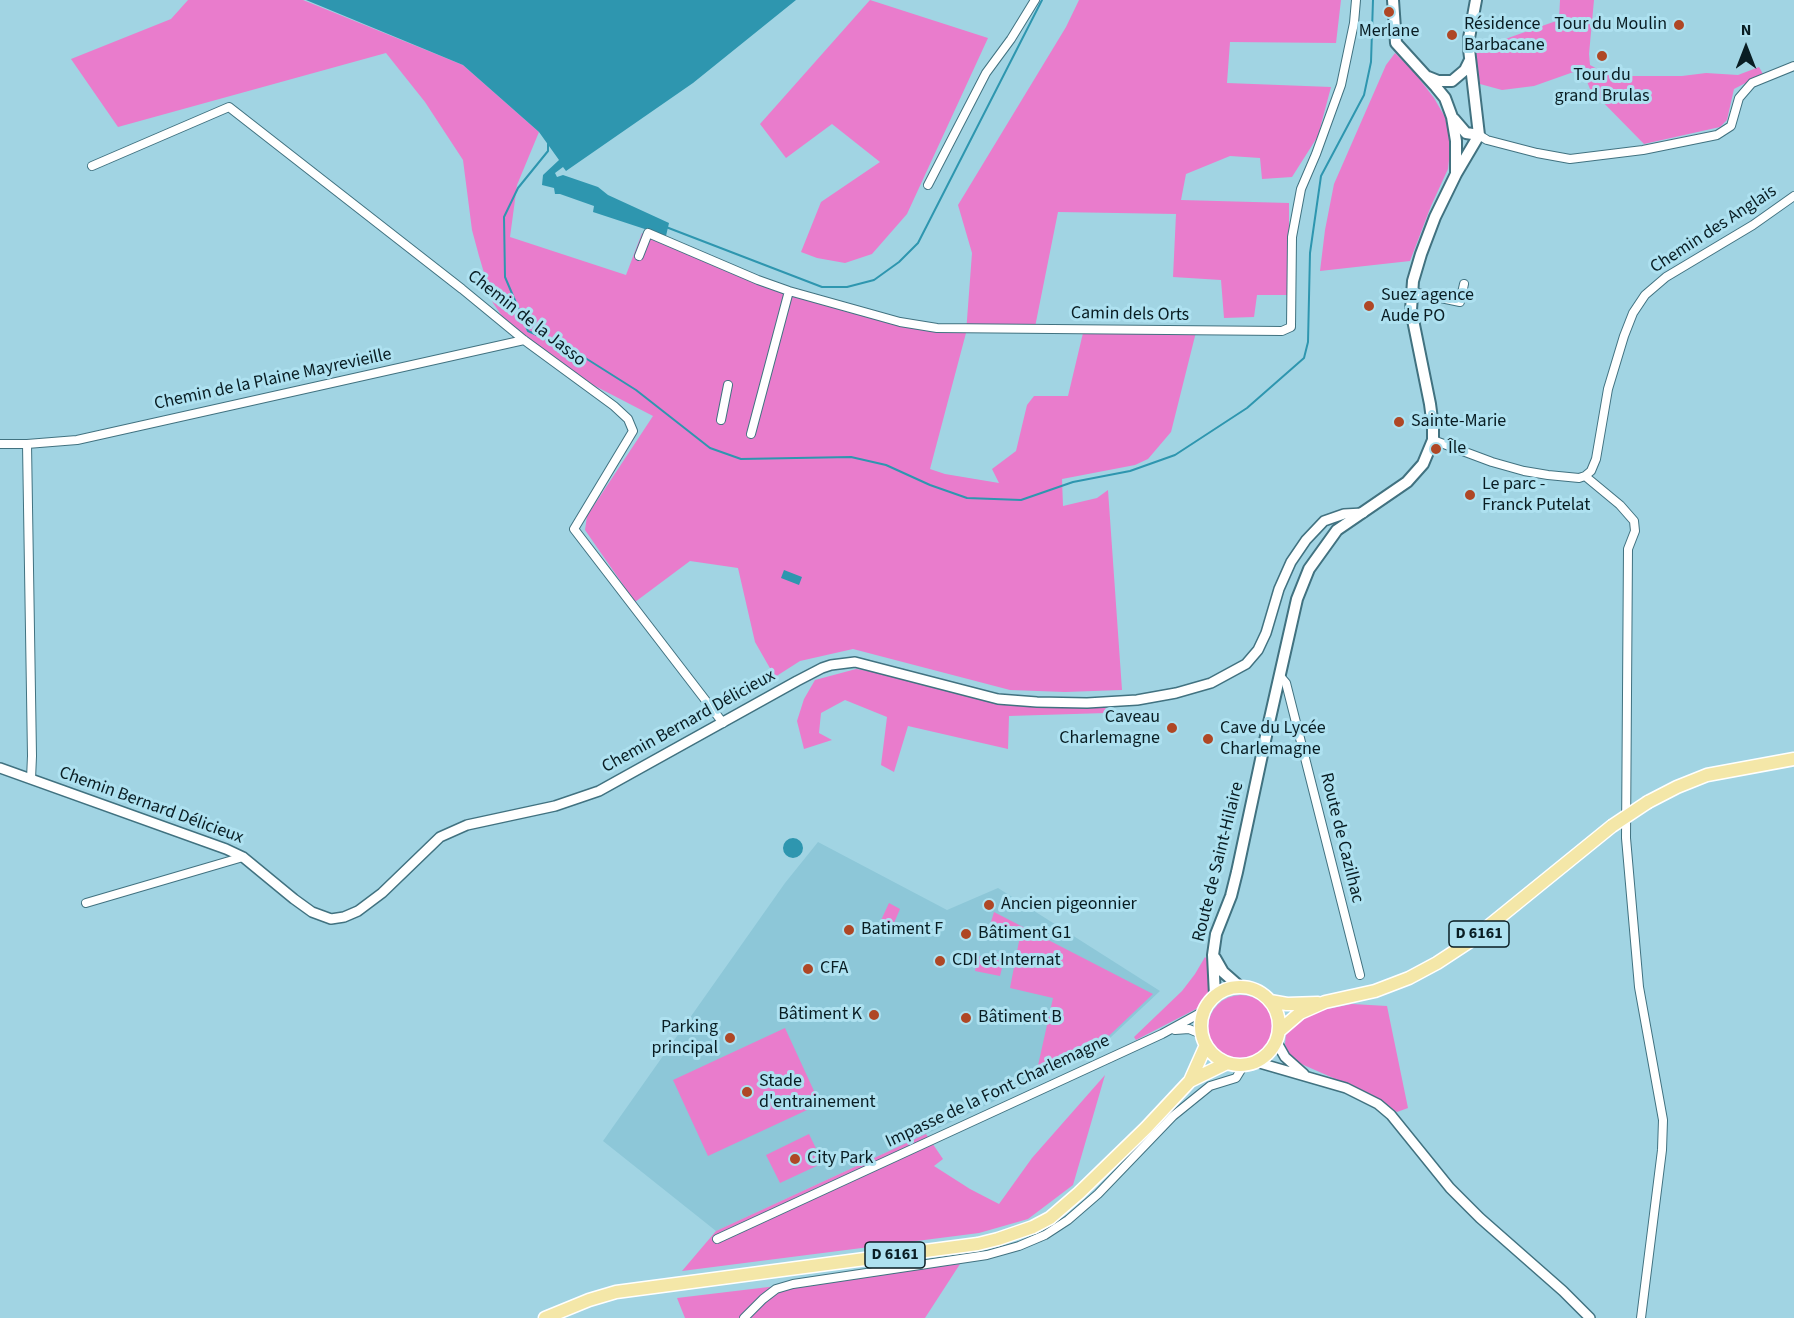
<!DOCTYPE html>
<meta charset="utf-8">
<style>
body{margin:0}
#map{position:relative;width:1794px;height:1318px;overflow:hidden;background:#a1d4e3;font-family:"Source Sans 3",sans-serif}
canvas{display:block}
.north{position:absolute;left:1716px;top:18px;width:60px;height:60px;-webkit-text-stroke:4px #aee1f0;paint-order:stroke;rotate:0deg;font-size:16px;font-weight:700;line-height:24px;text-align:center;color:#091d23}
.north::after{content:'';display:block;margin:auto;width:21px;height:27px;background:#091d23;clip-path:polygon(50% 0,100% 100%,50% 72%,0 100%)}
</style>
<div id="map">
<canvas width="1794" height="1318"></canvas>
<div class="north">N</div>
</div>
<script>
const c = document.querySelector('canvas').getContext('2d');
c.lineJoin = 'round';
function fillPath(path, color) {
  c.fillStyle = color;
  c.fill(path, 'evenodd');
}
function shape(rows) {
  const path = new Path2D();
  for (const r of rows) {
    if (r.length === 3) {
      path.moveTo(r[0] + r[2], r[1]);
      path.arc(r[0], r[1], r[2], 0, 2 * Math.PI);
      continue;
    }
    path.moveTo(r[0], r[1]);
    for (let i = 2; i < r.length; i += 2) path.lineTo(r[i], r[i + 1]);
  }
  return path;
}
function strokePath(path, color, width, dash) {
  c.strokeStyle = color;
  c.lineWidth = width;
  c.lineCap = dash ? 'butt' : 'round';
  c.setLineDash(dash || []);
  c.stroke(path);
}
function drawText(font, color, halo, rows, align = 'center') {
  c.font = font + ' "Source Sans 3",sans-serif';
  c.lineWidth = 6;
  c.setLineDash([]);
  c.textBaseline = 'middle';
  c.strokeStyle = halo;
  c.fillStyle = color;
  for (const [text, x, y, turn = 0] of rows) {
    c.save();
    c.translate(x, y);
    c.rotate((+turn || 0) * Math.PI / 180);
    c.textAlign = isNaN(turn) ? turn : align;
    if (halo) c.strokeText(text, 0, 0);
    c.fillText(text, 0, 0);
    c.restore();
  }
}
fillPath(shape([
 [818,842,947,910,998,888,1160,991,1094,1053,926,1134,716,1231,603,1141,785,883]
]), '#8dc7d8');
fillPath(shape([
 [188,0,303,0,463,65,539,132,517,185,510,237,626,275,642,233,786,294,842,307,966,333,972,253,958,205,1066,27,1079,0,1341,0,1336,43,1230,42,1227,83,1331,87,1318,136,1292,177,1262,179,1260,158,1230,156,1186,174,1181,200,1289,203,1289,295,1257,295,1254,317,1224,318,1221,280,1173,277,1176,214,1058,212,1034,332,966,333,930,469,945,474,999,483,992,469,1016,451,1027,405,1034,396,1068,396,1083,333,1196,332,1171,432,1148,459,1135,465,1062,479,1063,506,1097,498,1108,490,1122,690,1065,692,1010,690,853,649,800,661,775,677,755,642,738,568,690,561,635,602,585,530,587,516,653,416,564,370,515,335,493,303,479,256,472,230,463,160,425,102,386,53,118,127,71,59,171,19],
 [870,0,988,38,907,214,872,254,845,263,817,258,801,252,821,202,880,162,832,124,786,158,760,124],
 [1560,0,1594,0,1589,54,1590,65,1601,71,1626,76,1682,76,1706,73,1738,75,1759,67,1763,74,1734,89,1727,120,1720,127,1644,144,1590,89,1582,69,1534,86,1502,90,1480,84,1474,50,1559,20],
 [1395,53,1414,72,1434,98,1445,117,1448,130,1450,150,1448,169,1431,206,1410,261,1320,271,1325,230,1334,184,1386,65],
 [856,669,929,681,998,699,1105,702,1106,713,1009,716,1008,749,908,726,894,772,881,765,887,717,845,700,821,713,819,733,832,740,804,749,797,721,804,699,815,680],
 [889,903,900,909,888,937,876,931],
 [994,912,1153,994,1093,1051,1035,1079,1053,998,1010,988,1020,936,989,929],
 [978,956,1004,960,1000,976,975,971],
 [1205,957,1209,961,1210,988,1207,998,1200,1007,1136,1040,1134,1037,1182,991,1195,974],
 [1241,1028,33],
 [1352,1004,1387,1006,1408,1108,1397,1112,1372,1095,1299,1063,1292,1058,1288,1052,1285,1044,1286,1034,1293,1025,1301,1017,1313,1012],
 [785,1028,820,1104,708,1156,673,1080],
 [1105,1075,1073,1185,1028,1219,979,1233,682,1271,716,1231,926,1134,943,1159,934,1166,970,1189,999,1204,1032,1158],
 [809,1134,823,1163,780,1183,766,1155],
 [960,1264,925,1318,685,1318,677,1298]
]), '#e97ccc');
fillPath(shape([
 [306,0,796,0,693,83,566,171,563,167,555,173,557,177,563,175,598,187,608,195,669,223,666,236,593,212,594,206,560,194,555,194,554,188,542,185,543,175,559,160,539,132,463,65],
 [784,570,802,577,799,585,781,578],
 [793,848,10]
]), '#2e96af');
strokePath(shape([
 [548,144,548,151,518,188,504,217,505,277,528,331,579,354,636,390,710,448,741,459,851,457,886,465,930,485,967,498,1021,500,1073,482,1130,471,1175,455,1247,408,1304,358,1308,342,1310,253,1321,176,1364,95,1371,62,1373,0],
 [666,227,822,287,847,287,874,280,899,262,918,243,1042,0]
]), '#2e96af', 2);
const minor = shape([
 [1479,135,1487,140,1537,153,1570,159,1643,150,1717,135,1731,126,1739,98,1752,83,1794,66],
 [92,166,229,107,462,289,524,340,614,406,628,419,633,431,574,529,723,723],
 [928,185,986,73,1011,39,1035,0],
 [639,256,648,233,758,280,789,291,900,322,937,328,1282,331,1291,327,1292,237,1301,189,1316,154,1341,85,1354,23,1356,0],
 [1412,292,1460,302,1464,284],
 [721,420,728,385],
 [751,434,789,291],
 [1433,440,1492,462,1524,471,1548,475,1579,478,1585,476,1591,471,1596,459,1608,389,1624,336,1633,313,1645,295,1666,277,1753,225,1794,196],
 [0,444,27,444],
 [1585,476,1620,505,1634,521,1635,531,1628,549,1626,838,1639,987,1663,1120,1662,1150,1641,1318],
 [1280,676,1286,683,1360,975],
 [31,779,32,756,27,444,77,440,524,340],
 [86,903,243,857],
 [1175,1030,1189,1029,1201,1034],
 [717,1239,1162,1034,1204,1011],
 [744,1318,763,1299,776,1289,793,1284,987,1255,1019,1246,1045,1235,1068,1220,1098,1194,1173,1116,1210,1086,1236,1078,1244,1065]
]);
const tertiary = shape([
 [0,768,226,849,243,857,294,899,312,912,331,919,344,917,358,911,382,893,440,837,467,825,555,806,599,791,797,681,822,668,831,665,855,662,998,699,1037,702,1087,703,1137,700,1176,693,1211,683,1246,664,1258,650,1266,633,1279,589,1291,562,1306,540,1324,521,1344,514,1363,513],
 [1276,1041,1285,1057,1304,1074],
 [1256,1062,1346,1088,1378,1104,1391,1115,1450,1188,1480,1218,1563,1291,1590,1318]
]);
const secondary = shape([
 [1393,0,1396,43,1436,87,1445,98,1452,117,1456,141,1456,174],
 [1476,0,1469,38,1469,49,1479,135],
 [1428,77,1438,81,1452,81,1465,70,1470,60],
 [1454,119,1466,133,1479,135],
 [1215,958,1223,972,1240,987],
 [1215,996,1213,955,1216,934,1231,896,1237,872,1266,736,1297,599,1309,569,1337,530,1407,482,1423,464,1433,440,1433,427,1430,404,1411,310,1413,281,1421,254,1435,217,1456,174,1479,135]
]);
const primary = shape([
 [1648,802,1677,787,1707,775,1794,759],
 [1240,1026,39],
 [1270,1001,1287,1004,1318,1003],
 [1279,1031,1300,1013,1325,1002,1375,991,1409,978,1437,963,1469,942,1612,826],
 [1190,1081,1227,1063],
 [545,1318,589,1300,616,1292,978,1244,998,1239,1033,1227,1050,1218,1079,1193,1146,1128,1190,1081,1206,1045]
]);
strokePath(minor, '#417280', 10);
strokePath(tertiary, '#417280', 12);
strokePath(secondary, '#417280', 14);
strokePath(primary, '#fff', 15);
strokePath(minor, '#fff', 8);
strokePath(tertiary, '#fff', 9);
strokePath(secondary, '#fff', 10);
strokePath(primary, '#f4e7a8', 12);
const primaryBridge = shape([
 [1612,826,1648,802]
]);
strokePath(primaryBridge, '#fff', 15, []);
strokePath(primaryBridge, '#f4e7a8', 12);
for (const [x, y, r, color] of [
 [1389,12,6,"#af4725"],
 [1679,25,6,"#af4725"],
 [1452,35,6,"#af4725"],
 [1602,56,6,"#af4725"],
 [1369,306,6,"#af4725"],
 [1399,422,6,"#af4725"],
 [1436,449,6,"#af4725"],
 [1470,495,6,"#af4725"],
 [1172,728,6,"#af4725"],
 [1208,739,6,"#af4725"],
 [989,905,6,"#af4725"],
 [849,930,6,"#af4725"],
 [966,934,6,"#af4725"],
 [940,961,6,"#af4725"],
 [808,969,6,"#af4725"],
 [874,1015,6,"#af4725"],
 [966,1018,6,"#af4725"],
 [730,1038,6,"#af4725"],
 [747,1092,6,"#af4725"],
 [795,1159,6,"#af4725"]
]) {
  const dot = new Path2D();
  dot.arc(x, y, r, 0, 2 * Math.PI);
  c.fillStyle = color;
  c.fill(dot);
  strokePath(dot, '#aee1f0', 2);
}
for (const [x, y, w] of [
 [1479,934,60],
 [895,1255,60]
]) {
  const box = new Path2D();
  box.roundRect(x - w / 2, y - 13, w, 26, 4.5);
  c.fillStyle = '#aee1f0';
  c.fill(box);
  strokePath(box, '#091d23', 1.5);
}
drawText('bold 16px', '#091d23', null, [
 ["D 6161",1479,934],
 ["D 6161",895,1255]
]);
drawText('18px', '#091d23', '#aee1f0', [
 ["Résidence",1464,25],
 ["Barbacane",1464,46],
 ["Tour du Moulin",1667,25,"right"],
 ["Merlane",1389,32,"center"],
 ["Tour du",1602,76,"center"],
 ["grand Brulas",1602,97,"center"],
 ["Suez agence",1381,296],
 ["Aude PO",1381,317],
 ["Sainte-Marie",1411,422],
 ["Île",1448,449],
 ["Le parc -",1482,485],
 ["Franck Putelat",1482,506],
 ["Caveau",1160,718,"right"],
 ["Charlemagne",1160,739,"right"],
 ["Cave du Lycée",1220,729],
 ["Charlemagne",1220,750],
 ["Ancien pigeonnier",1001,905],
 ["Batiment F",861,930],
 ["Bâtiment G1",978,934],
 ["CDI et Internat",952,961],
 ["CFA",820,969],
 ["Bâtiment K",862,1015,"right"],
 ["Bâtiment B",978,1018],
 ["Parking",718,1028,"right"],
 ["principal",718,1049,"right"],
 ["Stade",759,1082],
 ["d'entrainement",759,1103],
 ["City Park",807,1159]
], 'left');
drawText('18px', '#091d23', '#aee1f0', [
 ["Chemin des Anglais",1714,230,-33],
 ["Camin dels Orts",1130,315,1],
 ["Chemin de la Jasso",526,319,38],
 ["Chemin de la Plaine Mayrevieille",273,380,-12],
 ["Chemin Bernard Délicieux",689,722,-29],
 ["Chemin Bernard Délicieux",151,806,20],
 ["Route de Cazilhac",1341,838,76],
 ["Route de Saint-Hilaire",1219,862,-76],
 ["Impasse de la Font Charlemagne",998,1092,-25]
]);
</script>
